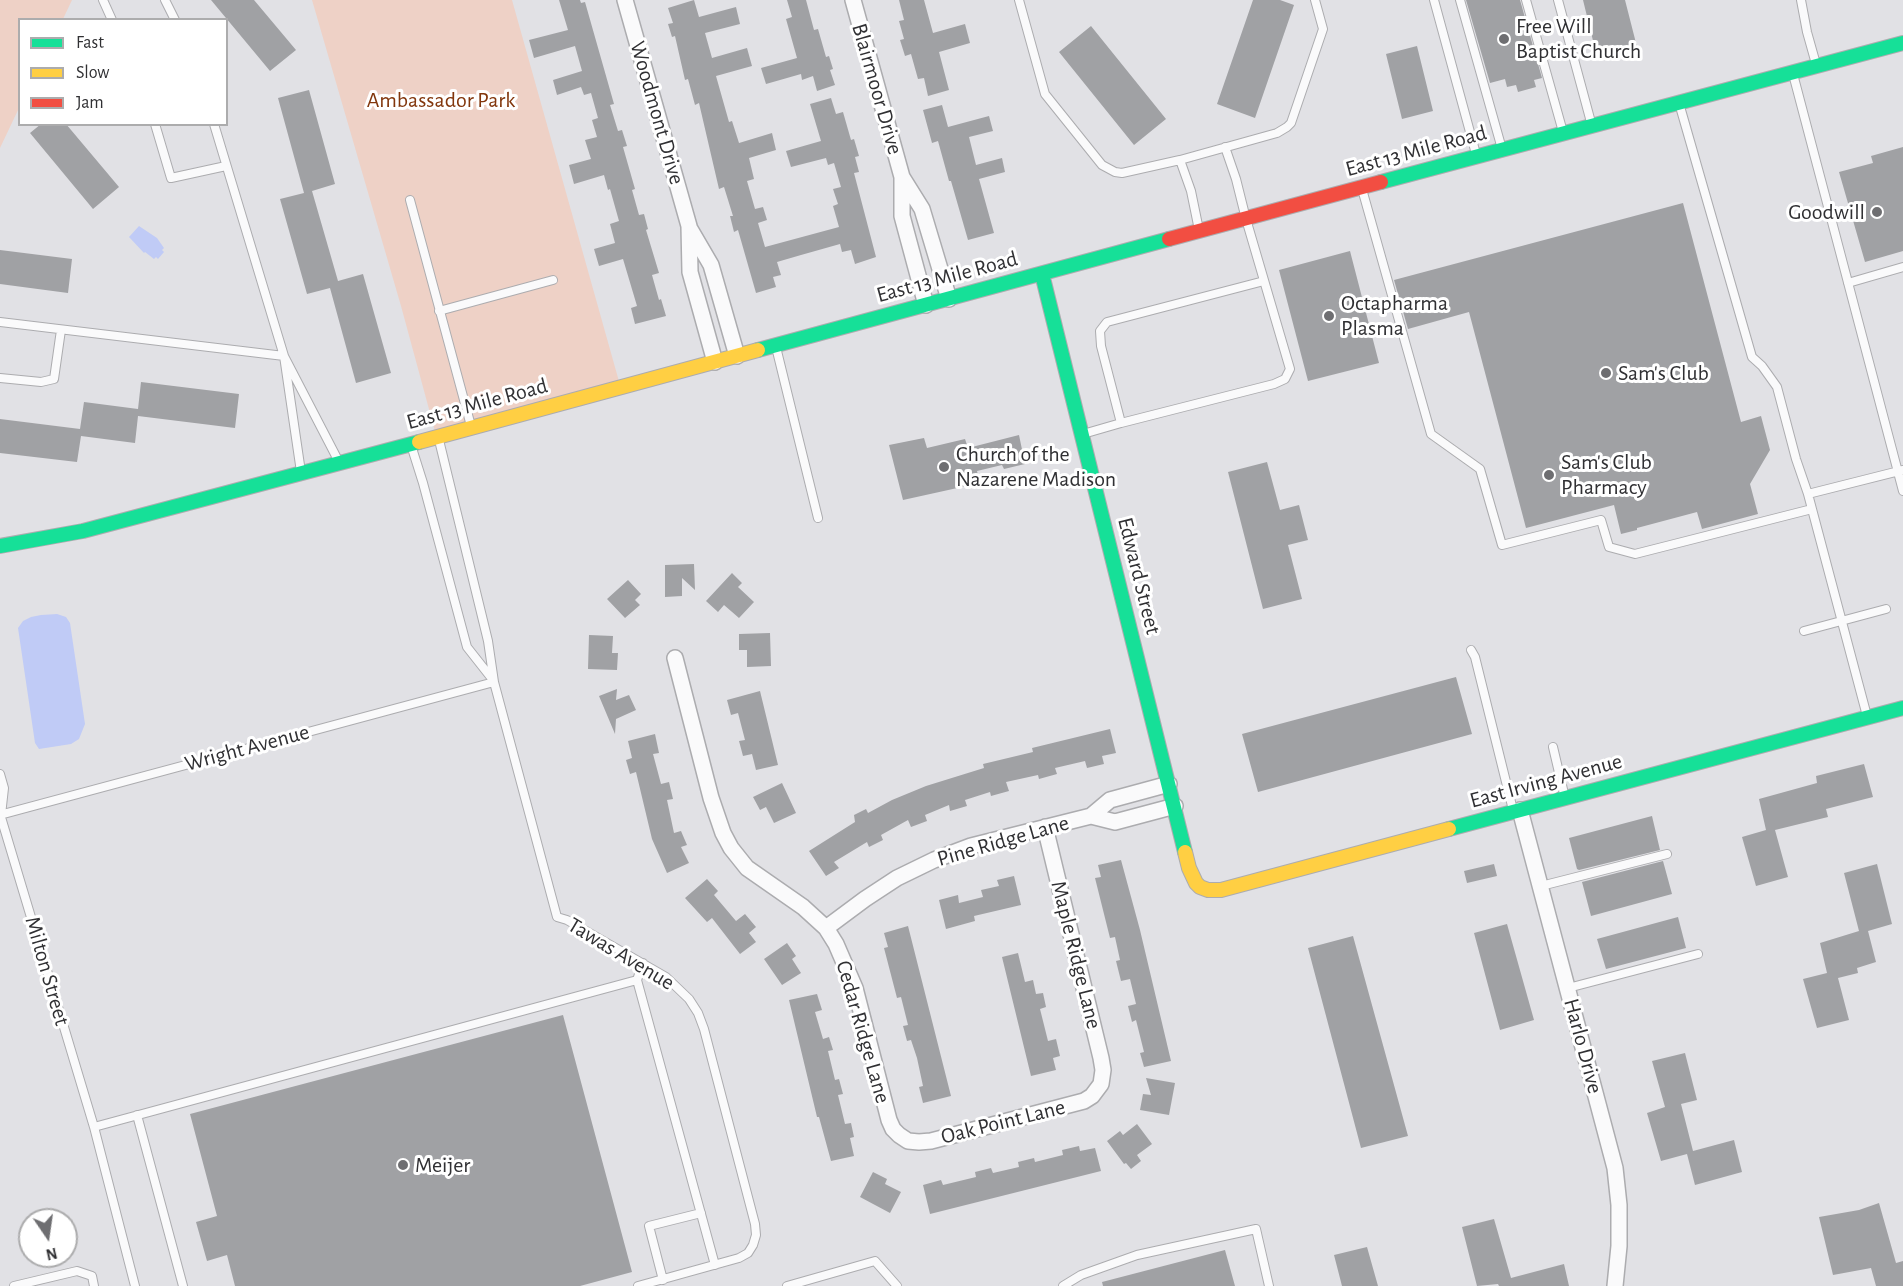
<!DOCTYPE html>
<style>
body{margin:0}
#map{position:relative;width:1903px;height:1286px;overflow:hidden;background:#e1e1e5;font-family:"Alegreya Sans",sans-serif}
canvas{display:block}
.legend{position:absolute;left:18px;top:18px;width:210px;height:108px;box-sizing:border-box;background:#fff;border:2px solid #acacad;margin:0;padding:8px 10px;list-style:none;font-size:18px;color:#303033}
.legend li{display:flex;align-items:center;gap:12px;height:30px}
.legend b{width:30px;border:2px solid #acacad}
.north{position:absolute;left:18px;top:1208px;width:60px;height:60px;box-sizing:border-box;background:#fff;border:2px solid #acacad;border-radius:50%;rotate:167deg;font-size:16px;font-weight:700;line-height:24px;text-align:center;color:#303033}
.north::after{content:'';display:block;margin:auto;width:21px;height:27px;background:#6e6e71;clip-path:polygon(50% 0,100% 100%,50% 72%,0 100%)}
</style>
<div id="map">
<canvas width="1903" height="1286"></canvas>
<ul class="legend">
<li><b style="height:8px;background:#16e098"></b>Fast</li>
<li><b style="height:8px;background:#ffcf43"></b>Slow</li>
<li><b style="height:8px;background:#f24e42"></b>Jam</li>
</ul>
<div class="north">N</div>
</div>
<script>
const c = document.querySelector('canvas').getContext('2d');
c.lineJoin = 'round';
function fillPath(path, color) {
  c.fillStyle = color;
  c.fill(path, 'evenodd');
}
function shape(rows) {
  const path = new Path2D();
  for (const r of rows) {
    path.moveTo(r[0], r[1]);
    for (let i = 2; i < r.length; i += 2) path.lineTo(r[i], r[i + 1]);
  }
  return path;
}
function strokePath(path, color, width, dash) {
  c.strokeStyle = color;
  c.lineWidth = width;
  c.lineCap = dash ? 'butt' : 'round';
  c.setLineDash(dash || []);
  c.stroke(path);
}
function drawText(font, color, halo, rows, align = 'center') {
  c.font = font + ' "Alegreya Sans",sans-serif';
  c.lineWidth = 6;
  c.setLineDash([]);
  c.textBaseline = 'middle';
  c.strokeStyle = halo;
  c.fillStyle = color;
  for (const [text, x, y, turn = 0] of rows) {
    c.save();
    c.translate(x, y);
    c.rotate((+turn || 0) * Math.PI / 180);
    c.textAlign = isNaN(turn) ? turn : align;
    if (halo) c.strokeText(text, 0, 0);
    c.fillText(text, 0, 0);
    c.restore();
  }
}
fillPath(shape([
 [0,0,72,0,63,19,20,20,19,108,0,148],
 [312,0,512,0,620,385,436,435,401,306]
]), '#eed1c6');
fillPath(shape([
 [139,226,157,238,164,248,162,250,164,252,158,259,156,257,154,259,145,252,144,253,129,237],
 [57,614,66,617,70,623,85,724,79,739,71,744,39,749,35,743,18,628,23,621,31,617,41,615]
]), '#c0cbf6');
fillPath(shape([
 [211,0,254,0,296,50,270,71],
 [559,0,580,0,581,3,585,2,614,104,610,105,618,131,622,130,627,146,623,147,635,189,632,190,639,215,644,214,648,229,646,230,659,273,652,275,659,300,661,299,666,316,635,324,631,308,637,306,623,259,599,266,594,249,615,243,610,224,619,221,610,189,608,190,604,175,574,184,569,165,591,159,585,140,597,137,592,120,598,118,591,93,584,95,581,87,557,95,553,80,582,71,575,46,534,58,529,40,568,30],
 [694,0,699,17,736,7,740,24,705,33,712,58,747,48,752,66,716,76,729,122,732,121,739,143,772,133,776,150,749,158,754,179,747,181,755,209,763,207,767,220,758,223,765,247,839,227,833,206,838,204,833,189,841,187,834,163,828,165,826,158,791,167,786,151,821,141,810,104,831,98,836,114,843,112,851,140,854,139,859,156,855,157,859,172,854,173,876,257,855,264,851,250,842,252,840,244,801,255,777,262,781,275,773,277,776,287,756,293,738,230,734,232,730,216,733,216,724,187,719,189,699,103,695,105,688,79,685,80,675,36,672,37,668,24,673,23,668,8],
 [787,0,806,0,814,30,818,29,826,57,829,56,833,69,830,70,835,85,817,91,813,76,802,80,801,74,766,84,761,68,797,58,786,19,792,17],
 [899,0,924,0,933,33,965,24,970,43,939,52,949,90,928,96,924,78,918,79,911,54,905,56,900,40,904,39,899,21,904,20],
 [1253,0,1280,0,1294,5,1255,118,1217,104],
 [1466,0,1520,0,1542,78,1534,80,1536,87,1518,92,1516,85,1507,87,1505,79,1490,83],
 [1583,0,1625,0,1637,47,1597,57],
 [1091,26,1166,119,1134,145,1059,52],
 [1417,46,1433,111,1402,119,1386,54],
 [309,90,335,184,312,191,338,281,363,274,391,373,356,383,330,288,307,294,280,199,304,193,278,98],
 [942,105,948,127,989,116,993,131,969,137,976,165,1002,158,1005,172,979,179,994,233,968,240,951,181,949,181,938,141,932,143,923,110],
 [41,124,66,124,119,187,93,209,30,133],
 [1903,147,1903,251,1865,262,1839,172,1873,163,1871,156],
 [1683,203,1741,422,1761,416,1770,450,1750,484,1758,514,1702,529,1697,512,1637,528,1637,530,1621,534,1614,505,1526,528,1469,312,1408,329,1394,280],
 [0,250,72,259,68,293,0,284],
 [1350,251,1379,363,1308,381,1279,270],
 [141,382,239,394,235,428,138,416,135,443,81,436,77,462,0,453,0,419,80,429,84,402,138,409],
 [1019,435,1025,464,1004,469,1002,465,977,471,980,483,903,500,889,445,924,438,927,448,965,439,968,448],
 [1267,462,1280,510,1299,505,1308,540,1288,545,1302,599,1263,609,1228,472],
 [694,564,695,590,682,578,682,596,665,597,665,565],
 [732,573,742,583,738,587,754,602,739,618,724,605,718,612,706,601],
 [628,580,641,594,635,600,640,605,625,618,607,599],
 [770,633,771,666,747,667,747,650,739,650,739,634],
 [589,635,613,636,612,653,618,653,617,670,588,669],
 [1456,677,1472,734,1258,792,1242,734],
 [617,689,616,700,629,695,636,710,616,719,615,734,599,696],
 [760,691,778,765,756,770,752,754,743,756,739,741,745,740,738,713,731,715,727,700],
 [1110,729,1116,753,1102,756,1104,764,1087,768,1085,761,1055,768,1057,774,1039,779,1038,775,1006,782,1009,791,991,796,990,792,965,800,967,806,950,811,949,805,925,815,927,821,911,827,908,820,881,835,883,840,869,847,867,842,834,862,839,868,826,876,809,851,855,822,854,815,866,809,868,813,892,800,926,786,984,768,983,764,1033,752,1032,748],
 [655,734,659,753,653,754,661,784,669,782,673,799,667,800,674,833,681,831,687,845,681,847,689,863,667,873,652,839,636,772,630,774,626,760,632,758,628,741],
 [1864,764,1873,797,1826,809,1828,817,1775,830,1788,877,1756,886,1742,837,1766,830,1759,799,1817,783,1816,776],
 [782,783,796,813,774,823,766,807,760,810,753,797],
 [1652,816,1660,850,1579,870,1577,869,1569,838],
 [1121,860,1140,930,1171,1061,1144,1067,1140,1053,1144,1052,1136,1020,1132,1022,1128,1006,1136,1004,1130,979,1121,981,1116,961,1120,960,1115,937,1110,938,1095,878,1101,877,1098,865],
 [1663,861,1672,894,1591,916,1582,882],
 [1494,864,1497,876,1467,883,1464,871],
 [1877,864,1892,924,1868,931,1876,962,1857,968,1858,973,1838,978,1849,1020,1817,1028,1803,979,1827,973,1820,943,1859,931,1844,873],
 [1014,876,1021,905,974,916,975,921,946,929,939,900,958,895,959,903,983,897,981,890,999,886,997,880],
 [707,879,718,891,714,895,736,921,745,914,756,927,749,933,756,942,740,954,712,918,707,922,685,898],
 [1678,917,1686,948,1606,969,1597,939],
 [1507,924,1534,1020,1500,1030,1474,933],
 [908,926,951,1096,923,1103,919,1087,923,1086,917,1058,911,1040,907,1041,903,1026,908,1025,901,997,897,998,884,948,888,947,884,933],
 [1353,936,1408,1136,1361,1148,1308,948],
 [787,943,796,956,792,959,801,973,782,985,764,959],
 [1018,953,1025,982,1033,980,1036,994,1043,993,1046,1007,1040,1009,1048,1041,1056,1039,1060,1056,1053,1058,1056,1070,1031,1076,1002,957],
 [817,994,822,1010,815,1012,823,1039,829,1037,833,1050,828,1051,835,1080,839,1079,843,1094,838,1095,845,1124,851,1123,854,1137,850,1138,854,1156,831,1161,819,1117,817,1117,789,1000],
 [563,1015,632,1272,580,1286,235,1286,227,1255,207,1261,196,1222,217,1216,190,1114],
 [1685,1053,1697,1100,1681,1104,1693,1151,1734,1140,1742,1172,1695,1185,1687,1154,1661,1161,1647,1113,1665,1107,1652,1061],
 [1146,1078,1175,1083,1169,1115,1140,1110,1143,1094,1151,1095],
 [1137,1124,1152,1144,1137,1155,1141,1161,1131,1169,1126,1163,1124,1164,1107,1141,1120,1131,1123,1135],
 [1079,1146,1080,1151,1095,1148,1101,1171,930,1214,923,1185,941,1180,943,1185,976,1177,975,1172,991,1168,993,1173,1019,1167,1018,1162,1034,1158,1035,1162,1063,1155,1062,1150],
 [873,1172,887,1179,885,1184,901,1192,890,1213,860,1197],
 [1879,1203,1896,1263,1903,1261,1903,1286,1876,1286,1871,1268,1833,1275,1819,1217,1859,1210],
 [1494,1219,1511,1278,1564,1264,1569,1286,1499,1286,1498,1284,1477,1286,1462,1227],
 [1367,1247,1378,1286,1342,1286,1334,1255],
 [1225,1250,1235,1286,1103,1286,1102,1282]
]), '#a0a1a4');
const lane = shape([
 [103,0,112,20],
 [165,0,175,20],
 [1019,0,1045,94,1102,165,1115,172,1122,173,1180,160,1277,133,1287,127,1291,123,1323,29,1315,0],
 [1434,0,1476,154],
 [1460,0,1502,149],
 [1526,0,1563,132],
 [1558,0,1592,126],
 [1801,0,1807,32,1816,64],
 [1793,74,1903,491],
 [1679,103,1752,357,1762,366,1777,387,1796,459,1808,494,1867,716],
 [155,124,171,178,226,166],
 [1180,160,1191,191,1199,230],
 [1362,189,1431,434,1480,469,1502,545,1601,520,1609,547,1635,554,1812,509],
 [410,200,471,426],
 [1848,283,1903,267],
 [439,311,553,280],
 [0,322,284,356,214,124],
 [776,347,818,518],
 [0,378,41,382,54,379,61,330],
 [1121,423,1101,346,1100,331,1107,322,1264,281],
 [1083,434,1121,423,1274,384,1285,379,1290,369,1246,219,1236,179,1225,147],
 [438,436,488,641,494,682,557,917,567,920,666,977,689,999,698,1013,704,1029,755,1224,756,1235,753,1245,748,1253,739,1258,638,1286],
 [411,445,423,483,467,647,493,680],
 [301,472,284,356,339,462],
 [1808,494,1903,470],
 [1804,631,1886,609],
 [1471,650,1475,657,1513,810],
 [1553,747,1565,798],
 [0,774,4,788,1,815],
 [0,814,94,1127,135,1286],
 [0,815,494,682],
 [1541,886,1667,854],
 [637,980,715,1265],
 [1568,988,1698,954],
 [137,1115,183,1286],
 [94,1127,637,980,643,963],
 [663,1280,649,1226,701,1213],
 [14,1286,77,1271,92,1276,94,1286],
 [787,1286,875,1261,897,1286],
 [1063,1286,1081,1275,1137,1255,1256,1229,1269,1286]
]);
const street = shape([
 [625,0,689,226,690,272,715,362],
 [853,0,902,177,902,216,926,305],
 [902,177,922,209,949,299],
 [690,229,711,265,737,356],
 [675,658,711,798,723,833,731,848,747,868,803,907,826,928,836,944,855,988,889,1120,893,1129,899,1135,908,1141,919,1142,931,1141,1084,1101,1092,1096,1101,1084,1103,1070,1101,1058,1045,827],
 [1520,810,1615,1168,1619,1205,1619,1246,1615,1286],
 [1091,816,1110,800,1169,784],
 [826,928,865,899,897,878,934,860,971,846,1091,816,1115,822,1175,806]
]);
const fast = shape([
 [1381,182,1903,43],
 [1042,274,1185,852],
 [758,350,1169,239],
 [0,546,83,531,419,442],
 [1449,829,1903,708]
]);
const slow = shape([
 [419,442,758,350],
 [1185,852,1189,868,1196,883,1200,887,1208,890,1221,890,1449,829]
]);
const jam = shape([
 [1169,239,1381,182]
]);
strokePath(lane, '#acacaf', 10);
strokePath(street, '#acacaf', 18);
strokePath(fast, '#acacaf', 16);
strokePath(slow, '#acacaf', 16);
strokePath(jam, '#acacaf', 16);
strokePath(lane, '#fafafb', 8);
strokePath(street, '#fafafb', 15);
strokePath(fast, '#16e098', 14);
strokePath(slow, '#ffcf43', 14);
strokePath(jam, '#f24e42', 14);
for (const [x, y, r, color] of [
 [1504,39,6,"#6e6e71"],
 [1877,212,6,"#6e6e71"],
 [1329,316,6,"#6e6e71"],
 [1606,373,6,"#6e6e71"],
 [944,467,6,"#6e6e71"],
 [1549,475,6,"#6e6e71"],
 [403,1165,6,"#6e6e71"]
]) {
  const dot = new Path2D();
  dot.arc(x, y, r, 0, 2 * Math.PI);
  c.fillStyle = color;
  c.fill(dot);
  strokePath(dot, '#fff', 2);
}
drawText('22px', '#303033', '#fff', [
 ["Free Will",1516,26],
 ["Baptist Church",1516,51],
 ["Goodwill",1865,212,"right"],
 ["Octapharma",1341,303],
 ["Plasma",1341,328],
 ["Sam's Club",1618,373],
 ["Church of the",956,454],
 ["Nazarene Madison",956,479],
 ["Sam's Club",1561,462],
 ["Pharmacy",1561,487],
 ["Meijer",415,1165]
], 'left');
drawText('22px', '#303033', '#fff', [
 ["Blairmoor Drive",877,89,74],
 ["Woodmont Drive",657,113,74],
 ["East 13 Mile Road",1416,151,-15],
 ["East 13 Mile Road",947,277,-15],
 ["East 13 Mile Road",477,404,-15],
 ["Edward Street",1139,576,76],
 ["Wright Avenue",247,748,-15],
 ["East Irving Avenue",1546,781,-15],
 ["Pine Ridge Lane",1003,841,-16],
 ["Tawas Avenue",621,954,31],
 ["Maple Ridge Lane",1076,955,76],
 ["Milton Street",47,971,74],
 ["Cedar Ridge Lane",863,1032,74],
 ["Harlo Drive",1583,1046,75],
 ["Oak Point Lane",1003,1122,-14]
]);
drawText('22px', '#82360c', '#fff', [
 ["Ambassador Park",441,100]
]);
</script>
